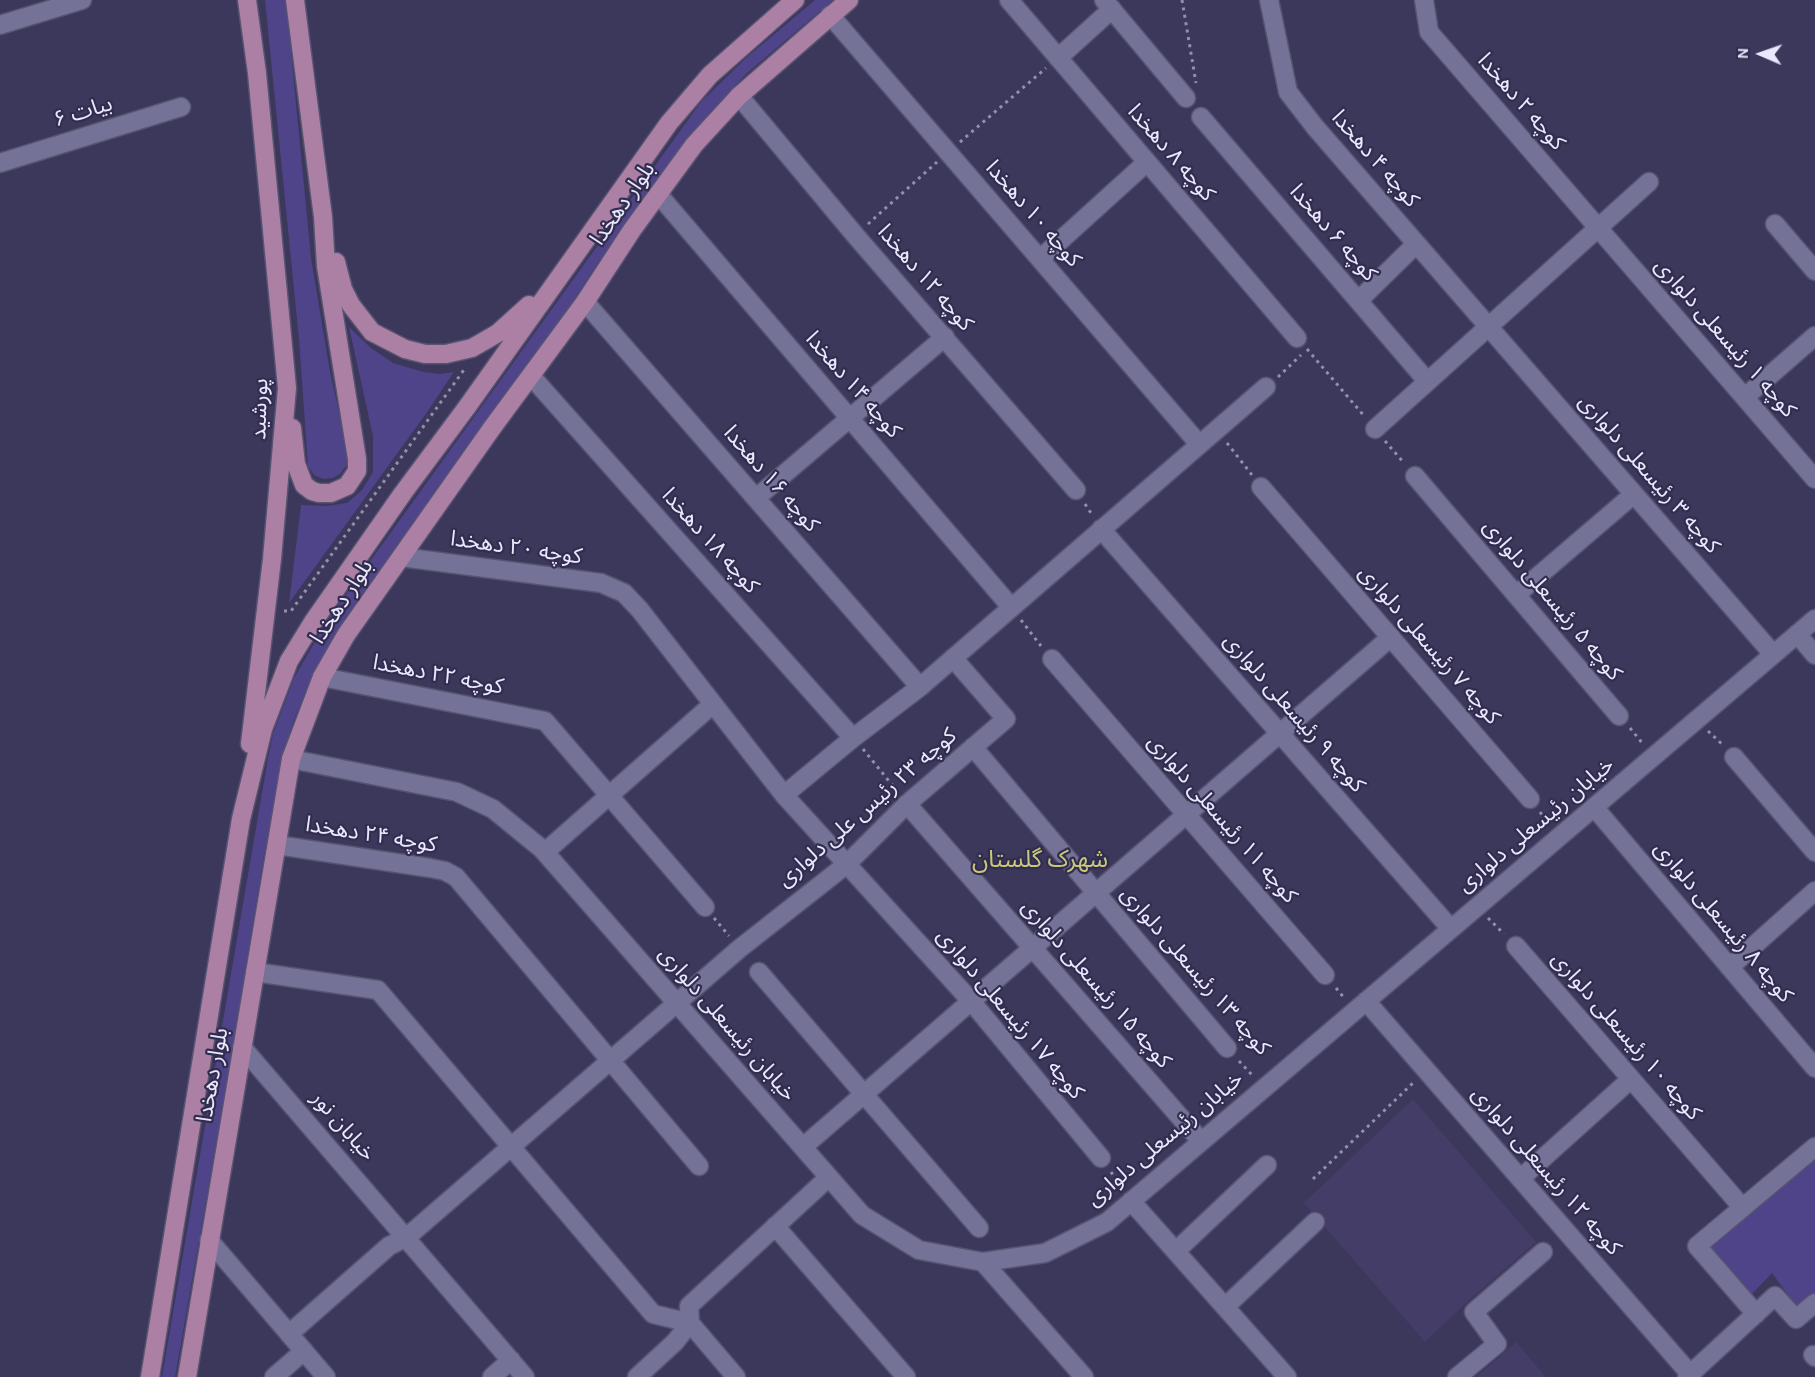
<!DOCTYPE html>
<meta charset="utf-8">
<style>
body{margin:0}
#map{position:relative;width:1815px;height:1377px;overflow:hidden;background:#3c385b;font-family:Karla,sans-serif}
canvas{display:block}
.north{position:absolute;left:1731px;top:24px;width:60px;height:60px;-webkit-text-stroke:4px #322d4f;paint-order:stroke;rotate:272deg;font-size:16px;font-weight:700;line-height:24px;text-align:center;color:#eae8fe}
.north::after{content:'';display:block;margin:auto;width:21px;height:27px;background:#eae8fe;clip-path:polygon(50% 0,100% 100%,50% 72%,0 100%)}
</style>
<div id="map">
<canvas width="1815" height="1377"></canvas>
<div class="north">N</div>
</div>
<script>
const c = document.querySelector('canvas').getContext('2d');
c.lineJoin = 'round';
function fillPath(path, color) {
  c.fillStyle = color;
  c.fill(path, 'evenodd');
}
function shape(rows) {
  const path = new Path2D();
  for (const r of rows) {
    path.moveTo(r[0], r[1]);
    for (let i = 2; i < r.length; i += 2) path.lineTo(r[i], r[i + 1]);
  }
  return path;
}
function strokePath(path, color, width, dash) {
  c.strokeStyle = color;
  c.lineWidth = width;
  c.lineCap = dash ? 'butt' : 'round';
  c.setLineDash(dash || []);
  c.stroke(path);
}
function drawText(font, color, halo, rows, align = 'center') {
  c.font = font + ' Karla,"Noto Sans Arabic",sans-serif';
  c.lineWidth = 4.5;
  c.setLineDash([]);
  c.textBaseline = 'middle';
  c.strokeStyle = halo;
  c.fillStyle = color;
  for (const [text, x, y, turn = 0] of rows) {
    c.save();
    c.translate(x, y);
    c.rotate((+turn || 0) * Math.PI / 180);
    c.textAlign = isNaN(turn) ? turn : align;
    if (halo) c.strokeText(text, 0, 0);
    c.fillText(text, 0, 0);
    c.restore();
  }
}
fillPath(shape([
 [1413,1099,1536,1242,1467,1302,1425,1342,1304,1203],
 [1516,1342,1546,1377,1476,1377]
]), '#433d67');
fillPath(shape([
 [265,0,286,0,311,258,330,372,348,453,346,466,340,474,333,478,323,479,314,475,308,466,299,339],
 [815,0,833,0,747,73,710,112,597,264,566,312,359,599,338,630,314,672,293,722,283,756,263,861,232,1052,175,1377,162,1377,268,758,273,734,294,678,327,621,701,102,746,58],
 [349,327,371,348,393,363,424,372,440,374,454,372,425,415,289,603,301,505,326,506,347,503,362,490,373,472,373,436],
 [1815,1156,1815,1295,1798,1309,1772,1273,1749,1297,1708,1249]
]), '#4f4389');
const minor = shape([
 [1009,0,1297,338],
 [1104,0,1186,98],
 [1269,0,1288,92,1315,127,1773,654],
 [1424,0,1429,32,1815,479],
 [830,15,1199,444],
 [0,25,82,0],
 [1058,58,1112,9],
 [739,96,855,235,1076,490],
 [1201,117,1427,381],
 [0,163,181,107],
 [658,194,1011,607],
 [1775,224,1815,271],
 [1040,259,1147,162],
 [1359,300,1411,249],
 [585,302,920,687],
 [531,376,853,738],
 [1745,397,1815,336],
 [1375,429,1649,182],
 [1415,476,1619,716],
 [1261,487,1530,799],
 [756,498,945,337],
 [1101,529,1451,929],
 [401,557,601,583,624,593,640,610,784,795,971,1001,1101,1158],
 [1516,595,1634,494],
 [1797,634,1815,655],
 [1052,659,1325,975],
 [322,677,545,721,705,907],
 [973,747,1227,1048],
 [1734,757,1815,852],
 [291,759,457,792,493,809,542,849,862,1215,919,1250,983,1262,1045,1253,1107,1222,1815,619],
 [784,795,853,738,920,687,1266,387],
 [907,804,1201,1141],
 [1594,807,1815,1068],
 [277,845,430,868,445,871,456,877,699,1166],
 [545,852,713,704],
 [1516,946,1736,1200],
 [1730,967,1815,891],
 [255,972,378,990,653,1314,690,1323],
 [759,972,979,1228],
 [1366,1001,1690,1374],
 [242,1047,525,1377],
 [803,1147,1391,637],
 [1521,1178,1631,1079],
 [1131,1201,1287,1377],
 [775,1226,906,1377],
 [209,1240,326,1377],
 [1176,1251,1267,1165],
 [983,1262,1084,1377],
 [1225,1307,1315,1222],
 [1756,1314,1697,1246,1815,1147],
 [690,1323,689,1306,829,1177],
 [690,1323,736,1377],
 [289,1334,389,1246,407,1237,739,949,847,864,907,804,1006,719,953,658],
 [1813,1355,1815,1357],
 [274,1377,304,1351],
 [492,1377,511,1360],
 [637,1377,675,1342,690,1323],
 [1457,1377,1497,1344,1474,1312,1543,1252],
 [1687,1377,1775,1296,1796,1319,1815,1303]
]);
const major = shape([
 [247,0,257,73,287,388,272,559,250,744],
 [336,262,343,289,351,305,372,332,405,349,425,354,446,354,472,348,498,333,529,305],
 [292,428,296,464,304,485,312,491,319,493,331,493,347,486,357,471,357,459,326,266,323,217,295,0],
 [150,1377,241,819,263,729,289,661,313,622,403,493,467,407,669,123,710,75,795,0],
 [187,1377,291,759,322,677,346,635,492,428,585,302,632,230,694,145,739,96,849,0]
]);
strokePath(minor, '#575371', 21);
strokePath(major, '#575371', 21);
strokePath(shape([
 [1182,0,1196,83],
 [960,142,1046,68],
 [868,224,937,162],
 [1307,349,1365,417],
 [1278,377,1301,355],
 [1385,441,1404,463],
 [1227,443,1252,475],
 [1085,504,1093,516],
 [284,611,291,611,466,367],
 [1021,620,1041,646],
 [1630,728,1643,744],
 [1708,731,1723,745],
 [863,749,897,791],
 [1540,812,1548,824],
 [714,918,729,936],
 [1488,918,1504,934],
 [1336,988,1345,999],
 [1239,1061,1253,1076],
 [1111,1172,1123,1189],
 [1313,1179,1414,1082]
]), '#9390ac', 3, [3, 4.5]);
strokePath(minor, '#757298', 18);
strokePath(major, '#ac80a5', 18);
drawText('22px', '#eae8fe', '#322d4f', [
 ["کوچه ۲ دهخدا",1521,102,49],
 ["بیات ۶",83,112,-17],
 ["کوچه ۸ دهخدا",1171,153,49],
 ["کوچه ۴ دهخدا",1375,159,49],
 ["بلوار دهخدا",623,204,-55],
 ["کوچه ۱۰ دهخدا",1033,214,49],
 ["کوچه ۶ دهخدا",1333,233,49],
 ["کوچه ۱۲ دهخدا",925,278,49],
 ["کوچه ۱ رئیسعلی دلواری",1725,338,49],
 ["کوچه ۱۴ دهخدا",853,385,49],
 ["پورشید",260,409,-88],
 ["کوچه ۳ رئیسعلی دلواری",1649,474,49],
 ["کوچه ۱۶ دهخدا",771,479,49],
 ["کوچه ۱۸ دهخدا",710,541,48],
 ["کوچه ۲۰ دهخدا",516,548,8],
 ["کوچه ۵ رئیسعلی دلواری",1552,600,50],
 ["بلوار دهخدا",342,602,-57],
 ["کوچه ۷ رئیسعلی دلواری",1429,645,49],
 ["کوچه ۲۲ دهخدا",438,675,11],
 ["کوچه ۹ رئیسعلی دلواری",1294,713,49],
 ["کوچه ۲۳ رئیس علی دلواری",867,808,-41],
 ["کوچه ۱۱ رئیسعلی دلواری",1222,819,49],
 ["خیابان رئیسعلی دلواری",1536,825,-40],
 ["کوچه ۲۴ دهخدا",371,835,9],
 ["کوچه ۸ رئیسعلی دلواری",1723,922,50],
 ["کوچه ۱۳ رئیسعلی دلواری",1195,971,49],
 ["کوچه ۱۵ رئیسعلی دلواری",1096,984,49],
 ["کوچه ۱۷ رئیسعلی دلواری",1010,1014,50],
 ["خیابان رئیسعلی دلواری",727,1024,49],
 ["کوچه ۱۰ رئیسعلی دلواری",1626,1036,49],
 ["بلوار دهخدا",213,1075,-80],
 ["خیابان نور",343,1126,49],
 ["خیابان رئیسعلی دلواری",1165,1139,-40],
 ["کوچه ۱۲ رئیسعلی دلواری",1546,1171,49]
]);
drawText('24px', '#c9c97b', '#322d4f', [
 ["شهرک گلستان",1040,860]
]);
</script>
